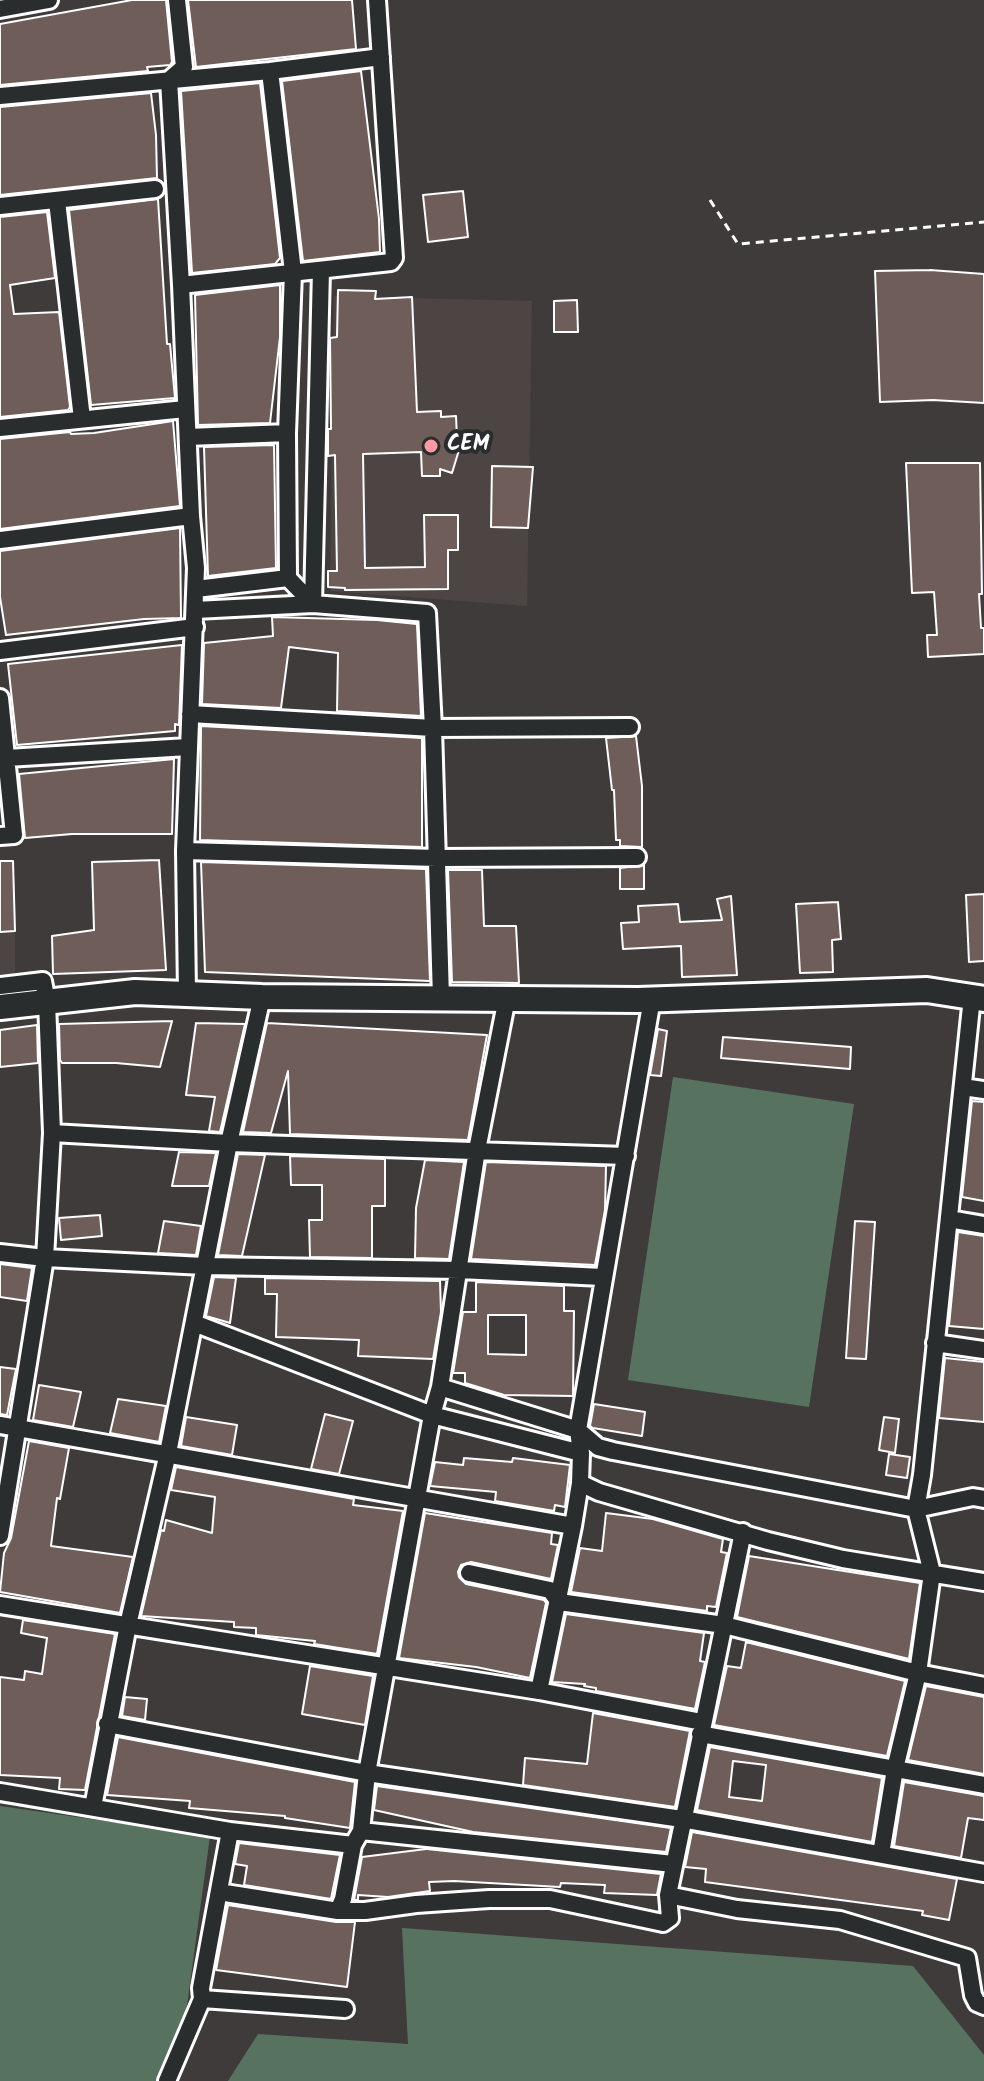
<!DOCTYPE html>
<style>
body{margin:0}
canvas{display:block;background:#3f3b3b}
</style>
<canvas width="984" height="2081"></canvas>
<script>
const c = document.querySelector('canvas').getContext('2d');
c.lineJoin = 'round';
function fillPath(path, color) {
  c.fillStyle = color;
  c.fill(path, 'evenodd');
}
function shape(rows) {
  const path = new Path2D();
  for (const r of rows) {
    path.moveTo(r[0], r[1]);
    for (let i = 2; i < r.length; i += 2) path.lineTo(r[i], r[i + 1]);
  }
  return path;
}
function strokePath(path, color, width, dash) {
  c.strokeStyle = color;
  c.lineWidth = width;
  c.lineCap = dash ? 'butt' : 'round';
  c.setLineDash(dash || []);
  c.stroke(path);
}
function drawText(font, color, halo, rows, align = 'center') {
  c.font = font + ' Kalam,sans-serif';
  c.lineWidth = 8;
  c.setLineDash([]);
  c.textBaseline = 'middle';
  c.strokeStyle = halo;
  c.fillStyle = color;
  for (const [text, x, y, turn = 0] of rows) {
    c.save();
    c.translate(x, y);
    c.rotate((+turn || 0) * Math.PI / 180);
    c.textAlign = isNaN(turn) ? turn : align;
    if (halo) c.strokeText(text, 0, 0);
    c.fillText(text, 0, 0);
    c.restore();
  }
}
fillPath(shape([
 [334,296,532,301,527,606,330,591],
 [15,931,15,973,12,976,0,976,0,932]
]), '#4d4544');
fillPath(shape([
 [673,1077,854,1104,809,1407,628,1380],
 [0,1806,210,1836,186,2013,160,2081,0,2081],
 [402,1928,913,1966,984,2055,984,2081,228,2081,258,2034,408,2044]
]), '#587260');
const building = shape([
 [132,0,166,0,172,62,170,65,147,67,148,71,0,85,0,24,132,0],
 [188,0,352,0,356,49,196,67,188,0],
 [361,71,379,219,380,252,303,261,282,81,361,71],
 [260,83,280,258,275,264,192,273,181,91,260,83],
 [151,93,156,135,157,178,0,195,0,107,151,93],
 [463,191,468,237,428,242,423,195,463,191],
 [158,199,167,344,170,344,175,398,91,405,69,210,158,199],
 [47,212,55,278,10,285,14,314,59,312,70,407,68,410,0,417,0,217,47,212],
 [930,270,984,274,984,403,933,400,880,402,875,271,930,270],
 [280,285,280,337,270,423,198,425,195,295,280,285],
 [338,290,376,291,375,299,412,297,417,412,441,411,441,417,456,416,457,438,462,440,452,473,440,469,440,476,422,476,421,452,363,454,365,568,425,567,424,515,458,515,458,550,448,550,448,589,345,590,345,588,328,587,328,571,337,571,335,455,328,456,328,429,331,429,330,338,337,337,338,290],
 [577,300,578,332,554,332,554,301,577,300],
 [173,421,180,506,0,529,0,439,70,432,71,434,94,433,173,421],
 [274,445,276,568,208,576,204,447,274,445],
 [906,463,980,463,982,594,979,594,981,628,984,628,984,654,928,657,927,635,937,635,934,592,912,593,906,463],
 [492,466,533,467,528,528,491,527,492,466],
 [180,528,181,618,144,619,6,635,0,597,0,551,180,528],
 [272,617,377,620,417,624,421,716,337,711,338,653,289,647,281,708,202,704,204,643,273,636,272,617],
 [182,645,179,725,175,724,175,731,17,745,8,664,182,645],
 [201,726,422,738,422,847,200,840,201,726],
 [636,736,642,786,642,847,620,846,620,840,616,840,614,790,612,790,606,738,636,736],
 [174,759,172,834,72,834,25,838,19,774,174,759],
 [159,860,166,970,53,974,52,936,94,930,92,862,159,860],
 [0,861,13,861,15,931,0,932,0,861],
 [201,862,426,869,430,981,205,972,201,862],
 [644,865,644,889,620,889,620,868,644,865],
 [448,870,482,870,484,926,516,926,519,983,452,982,448,870],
 [984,894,984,961,969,962,966,895,984,894],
 [731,896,737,975,682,977,681,946,623,949,621,923,639,922,638,906,678,904,680,922,722,920,717,899,731,896],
 [838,902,841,939,832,940,833,972,800,973,796,904,838,902],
 [172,1021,160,1067,116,1063,62,1063,60,1060,59,1024,172,1021],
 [196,1023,245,1024,220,1132,209,1131,215,1097,186,1095,196,1023],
 [267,1023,487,1035,468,1140,290,1134,288,1071,271,1133,243,1132,267,1023],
 [37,1025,38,1063,0,1067,0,1030,37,1025],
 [658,1029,667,1031,661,1076,650,1075,658,1029],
 [723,1037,851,1047,850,1069,721,1058,723,1037],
 [972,1101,984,1102,984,1201,962,1197,972,1101],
 [179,1152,216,1153,209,1186,172,1186,179,1152],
 [238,1154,265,1155,242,1256,218,1255,238,1154],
 [290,1156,385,1159,385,1206,372,1206,372,1258,310,1257,309,1220,322,1220,322,1185,291,1185,290,1156],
 [425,1160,464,1162,449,1259,415,1258,416,1208,425,1160],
 [486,1162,606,1166,605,1210,595,1265,471,1259,486,1162],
 [100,1215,102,1236,61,1240,59,1218,100,1215],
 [164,1221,201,1226,196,1255,158,1253,164,1221],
 [855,1221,875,1222,866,1359,846,1358,855,1221],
 [958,1232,984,1236,984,1329,949,1326,958,1232],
 [0,1264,32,1268,27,1301,0,1297,0,1264],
 [214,1277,236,1278,230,1323,206,1316,214,1277],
 [265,1278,440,1281,441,1312,433,1359,358,1356,359,1340,276,1337,277,1294,265,1294,265,1278],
 [476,1282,564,1286,564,1311,574,1311,573,1396,504,1395,465,1383,465,1373,453,1373,463,1312,476,1312,476,1282],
 [488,1315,526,1315,526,1355,488,1354,488,1315],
 [945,1358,984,1362,984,1422,939,1418,945,1358],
 [0,1367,16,1369,7,1415,0,1414,0,1367],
 [39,1385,81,1392,73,1427,33,1420,39,1385],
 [118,1399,166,1406,159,1442,110,1433,118,1399],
 [594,1404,645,1412,642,1436,593,1428,590,1426,594,1404],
 [325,1414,353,1421,339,1474,311,1469,325,1414],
 [186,1417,237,1425,232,1455,181,1446,186,1417],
 [884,1417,899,1419,895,1453,879,1450,884,1417],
 [29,1441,69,1448,60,1499,57,1498,51,1546,133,1557,120,1613,0,1592,4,1553,11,1538,29,1441],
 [889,1454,910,1457,907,1478,886,1475,889,1454],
 [464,1458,512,1462,513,1458,570,1465,565,1507,555,1505,554,1511,495,1501,496,1492,430,1486,435,1462,463,1465,464,1458],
 [176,1467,354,1499,353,1505,403,1511,377,1654,314,1644,315,1641,256,1635,256,1628,234,1627,234,1622,141,1616,161,1530,164,1531,166,1520,212,1533,215,1497,171,1490,176,1467],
 [425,1513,552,1533,551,1544,558,1545,551,1579,471,1562,461,1565,458,1572,459,1577,466,1584,544,1600,546,1603,530,1678,476,1667,399,1658,425,1513],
 [606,1513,653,1519,723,1539,721,1552,727,1553,716,1607,707,1606,707,1611,571,1592,580,1548,602,1551,606,1513],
 [749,1556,920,1583,909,1659,737,1617,749,1556],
 [566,1614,704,1633,700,1661,705,1662,695,1709,596,1691,596,1688,584,1686,585,1684,552,1682,566,1614],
 [23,1620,115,1634,85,1790,59,1789,60,1778,0,1775,0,1677,24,1680,25,1671,42,1674,47,1638,21,1633,23,1620],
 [746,1642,905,1681,887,1756,714,1725,727,1666,741,1668,746,1642],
 [310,1666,373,1676,365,1725,302,1714,310,1666],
 [926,1686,984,1697,984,1774,908,1760,926,1686],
 [125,1697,147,1699,145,1720,122,1716,125,1697],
 [593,1713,690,1731,675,1807,523,1785,525,1758,587,1764,593,1713],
 [118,1737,355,1782,350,1828,285,1818,285,1816,189,1808,190,1801,107,1795,118,1737],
 [710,1747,882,1778,872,1842,697,1810,710,1747],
 [733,1761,766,1765,762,1801,729,1797,733,1761],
 [904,1782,984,1796,984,1820,968,1818,961,1858,894,1846,904,1782],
 [377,1786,671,1828,666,1852,473,1832,374,1810,377,1786],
 [692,1832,957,1879,949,1920,922,1915,923,1911,705,1882,706,1869,685,1867,692,1832],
 [239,1843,340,1855,331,1899,244,1885,247,1866,235,1864,239,1843],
 [426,1849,427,1849,661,1874,657,1895,604,1893,605,1885,561,1883,560,1887,454,1881,429,1882,430,1891,388,1897,358,1895,358,1900,354,1900,362,1857,426,1849],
 [228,1905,336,1922,355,1922,347,1987,216,1970,228,1905]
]);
fillPath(building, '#6f5d5a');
strokePath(building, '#fff', 2);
const minor = shape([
 [177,0,184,67,169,80,181,285,191,516,196,568,185,851,187,993],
 [0,9,49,0],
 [0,96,270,71,381,57],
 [57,201,82,419],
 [0,206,155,189],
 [181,285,391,262,394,258,377,0],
 [0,428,185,409],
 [188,437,287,433],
 [0,540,191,516],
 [288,578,313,604],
 [196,589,288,578,287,433,293,272,270,71],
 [313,604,321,270],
 [195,610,313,604,427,613,433,728,441,998],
 [0,651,195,627],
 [0,698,14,835,0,836],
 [190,714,433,728,630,727],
 [7,758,188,747],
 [185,851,437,858,637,857],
 [0,986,43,981,47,1002,52,1133,45,1258,0,1536],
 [963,1087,984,1090],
 [52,1133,229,1143,626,1156],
 [949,1219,984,1225],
 [0,1253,45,1258,204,1266,460,1270,602,1277],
 [194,1323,432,1415,581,1453],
 [935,1343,984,1350],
 [440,1387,578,1430,598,1447,613,1451,916,1509,973,1497,984,1499],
 [0,1425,573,1526],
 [580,1483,599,1492,768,1541,843,1559,984,1582],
 [469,1573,550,1590,559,1602,724,1625,918,1673,984,1686],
 [0,1605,539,1691,702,1722],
 [539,1691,573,1526,580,1483,581,1453,578,1430,652,999],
 [107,1724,367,1773,682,1819,984,1873],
 [700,1734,984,1785],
 [0,1792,230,1831,353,1845],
 [93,1807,128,1625,168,1453,229,1143,262,997],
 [361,1831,673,1864],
 [881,1854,895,1769,918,1673,932,1573,916,1509,922,1475,972,997],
 [219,1892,338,1911,343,1899,353,1845,361,1831,367,1773,432,1415,440,1387,477,1150,507,998],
 [668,1895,743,1532],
 [338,1911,365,1911,416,1904,489,1899,550,1899,663,1923,670,1918,668,1895,737,1909,840,1920,967,1958,973,1995,977,2003,984,2006],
 [202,1999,201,1988,230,1831],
 [167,2081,202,1999,345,2009]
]);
const secondary = shape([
 [0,1007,135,992,262,997,638,1000,927,990,984,999]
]);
strokePath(minor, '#fff', 22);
strokePath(secondary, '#fff', 30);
strokePath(shape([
 [710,200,738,244,984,222]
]), '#fff', 3, [8, 6]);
strokePath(minor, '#2a2d2e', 16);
strokePath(secondary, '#2a2d2e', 24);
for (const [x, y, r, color] of [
 [431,446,8,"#ff9aa2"]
]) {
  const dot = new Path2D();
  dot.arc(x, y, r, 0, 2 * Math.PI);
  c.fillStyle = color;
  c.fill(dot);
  strokePath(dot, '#2a2d2e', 3);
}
drawText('bold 22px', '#fff', '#2a2d2e', [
 ["CEM",447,446]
], 'left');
</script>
